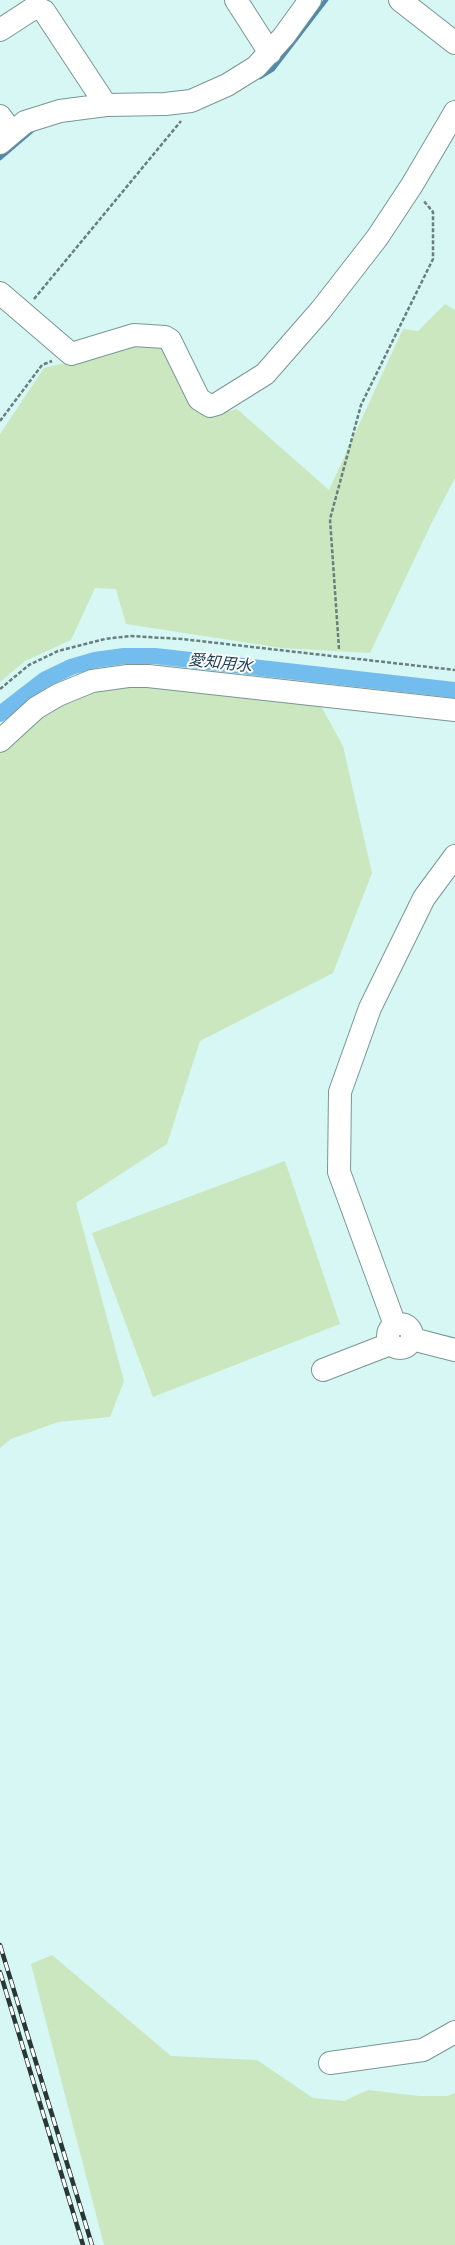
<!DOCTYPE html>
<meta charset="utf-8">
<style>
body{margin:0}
canvas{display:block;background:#d6f7f3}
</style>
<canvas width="455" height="2245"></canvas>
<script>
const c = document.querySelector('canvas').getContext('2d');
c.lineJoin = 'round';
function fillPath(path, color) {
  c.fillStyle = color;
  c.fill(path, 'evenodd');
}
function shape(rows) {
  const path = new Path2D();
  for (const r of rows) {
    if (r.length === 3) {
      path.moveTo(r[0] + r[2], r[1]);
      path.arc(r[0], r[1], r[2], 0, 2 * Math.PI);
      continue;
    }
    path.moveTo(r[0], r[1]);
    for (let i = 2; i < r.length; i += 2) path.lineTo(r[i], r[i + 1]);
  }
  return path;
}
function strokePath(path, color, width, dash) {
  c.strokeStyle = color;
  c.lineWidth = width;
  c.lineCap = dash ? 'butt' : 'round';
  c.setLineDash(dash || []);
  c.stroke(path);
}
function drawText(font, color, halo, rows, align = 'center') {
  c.font = font + ' "Sofia Sans Condensed","Noto Sans JP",sans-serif';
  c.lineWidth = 4;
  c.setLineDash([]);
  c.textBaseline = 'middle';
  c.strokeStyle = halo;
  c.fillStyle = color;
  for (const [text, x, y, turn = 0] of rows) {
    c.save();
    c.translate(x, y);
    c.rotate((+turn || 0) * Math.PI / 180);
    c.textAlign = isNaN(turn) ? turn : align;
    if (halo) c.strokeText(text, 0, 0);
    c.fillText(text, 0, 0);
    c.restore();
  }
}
fillPath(shape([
 [445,304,455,310,455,478,432,522,370,653,282,648,126,624,116,589,95,588,71,640,25,661,0,682,0,434,44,368,165,339,211,416,237,409,329,490,403,329,418,331],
 [152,678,321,706,343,746,372,873,333,973,200,1041,167,1144,76,1203,124,1381,110,1417,58,1422,11,1439,0,1448,0,747,78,688],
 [285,1161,340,1324,153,1397,92,1233],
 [52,1955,171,2056,257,2060,313,2098,344,2101,368,2090,419,2096,447,2096,455,2093,455,2245,104,2245,31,1964]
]), '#cbe7bf');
strokePath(shape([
 [260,77,273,69,326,0],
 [0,158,35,128]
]), '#5289ab', 4.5);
strokePath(shape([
 [0,714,44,680,71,667,95,660,124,656,155,656,455,690]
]), '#72bded', 16);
const minor = shape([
 [236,0,270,53],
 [400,0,455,43],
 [0,30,34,8,44,11,106,105],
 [0,116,12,133],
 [0,143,25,122,60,111,106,105,165,104,191,101,227,85,256,67,284,36,310,0],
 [0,293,71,354,134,335,165,337,170,340,199,399,210,406,217,404,265,374,321,310,377,238,412,185,455,112],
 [0,741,36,708,58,695,92,681,128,676,148,676,455,710],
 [400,1336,12],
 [395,1325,339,1172,340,1092,370,1008,424,898,455,856],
 [412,1339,455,1350],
 [323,1370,390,1344],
 [330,2063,423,2050,455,2032]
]);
strokePath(minor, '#799794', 24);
strokePath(shape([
 [34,299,181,121],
 [0,421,42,365,52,361],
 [339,649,330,519,361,405,433,259,433,212,423,200],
 [0,689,29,665,58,651,105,639,130,636,182,639,455,670]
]), '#697f7c', 2.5, [4, 2]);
strokePath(minor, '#fff', 22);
const rail = shape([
 [0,1945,92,2245],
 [0,1972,83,2245]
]);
strokePath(rail, '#293836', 4.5);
strokePath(rail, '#fff', 3, [9]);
drawText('italic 16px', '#1c3d52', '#fff', [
 ["愛知用水",220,664,6]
]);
</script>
